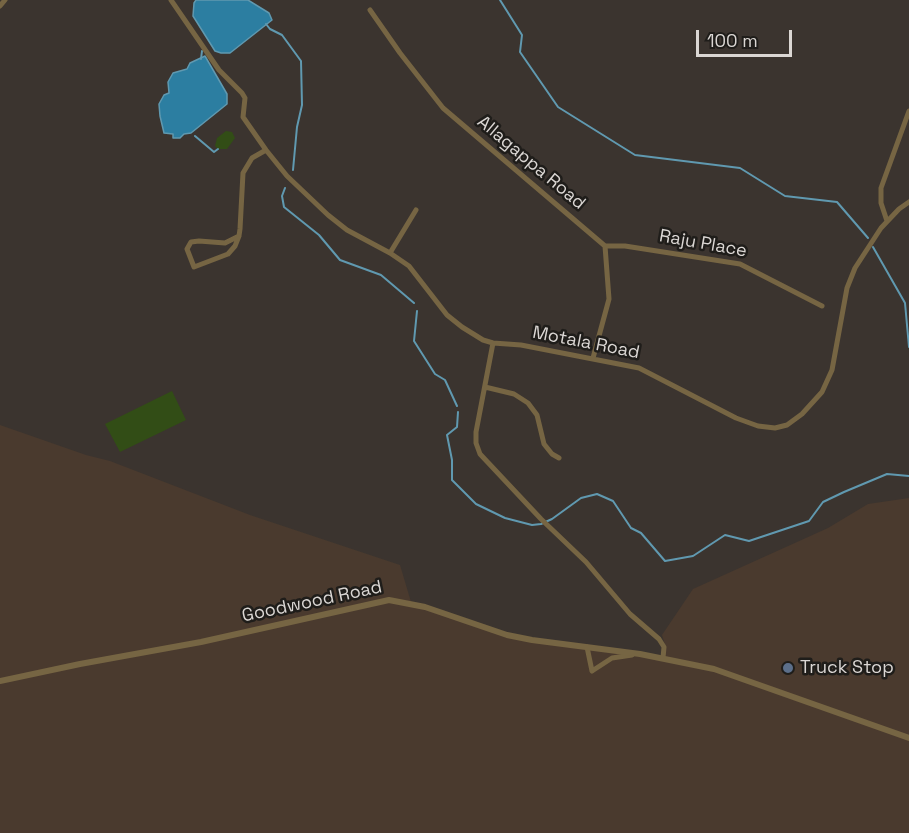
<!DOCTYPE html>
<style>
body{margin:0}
#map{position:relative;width:909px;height:833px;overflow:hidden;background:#3b342f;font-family:"Space Grotesk",sans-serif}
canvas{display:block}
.scale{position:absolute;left:696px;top:30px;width:96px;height:27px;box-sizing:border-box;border:3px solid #dbd7d4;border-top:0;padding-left:8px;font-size:18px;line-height:21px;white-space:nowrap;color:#dbd7d4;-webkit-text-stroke:4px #1f1d1a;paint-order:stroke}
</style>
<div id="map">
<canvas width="909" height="833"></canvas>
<div class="scale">100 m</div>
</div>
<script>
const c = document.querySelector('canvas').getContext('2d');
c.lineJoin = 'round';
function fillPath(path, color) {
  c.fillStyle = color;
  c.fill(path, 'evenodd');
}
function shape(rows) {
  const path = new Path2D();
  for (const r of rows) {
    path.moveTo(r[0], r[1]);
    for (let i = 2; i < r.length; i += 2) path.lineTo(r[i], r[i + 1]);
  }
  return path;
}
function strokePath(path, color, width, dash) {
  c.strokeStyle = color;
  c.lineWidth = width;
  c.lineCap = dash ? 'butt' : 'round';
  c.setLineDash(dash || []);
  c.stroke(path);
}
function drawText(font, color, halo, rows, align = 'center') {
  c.font = font + ' "Space Grotesk",sans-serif';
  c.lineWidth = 5;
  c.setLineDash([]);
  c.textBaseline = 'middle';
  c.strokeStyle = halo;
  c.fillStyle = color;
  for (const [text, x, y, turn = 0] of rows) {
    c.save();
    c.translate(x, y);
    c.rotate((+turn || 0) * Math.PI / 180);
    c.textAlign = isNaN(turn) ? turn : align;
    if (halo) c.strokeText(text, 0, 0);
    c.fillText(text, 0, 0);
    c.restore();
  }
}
fillPath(shape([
 [0,425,86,455,110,461,250,515,400,565,411,602,508,634,664,658,666,648,662,635,693,589,828,528,868,504,909,498,909,833,0,833]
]), '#4a3a2e');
fillPath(shape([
 [226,131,232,132,235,138,227,149,218,149,215,146,217,138],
 [172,391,186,420,120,452,105,424]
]), '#324d16');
const water = shape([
 [196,0,248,0,269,13,272,20,230,53,221,53,215,51,193,16,194,3,196,0],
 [205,56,227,94,227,104,191,133,184,134,180,138,173,138,173,134,164,133,160,116,159,104,164,95,169,93,168,82,173,73,187,69,190,63,205,56]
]);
fillPath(water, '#2c7ea1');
strokePath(water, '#6099b0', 1.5);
strokePath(shape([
 [500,0,522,35,520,52,558,107,635,155,740,168,785,196,837,202,868,238],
 [266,24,270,29,282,35,301,61,302,105,297,127,293,170],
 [201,59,202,51],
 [195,136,214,152,218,149],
 [285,188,282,196,284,207,319,235,340,260,381,275,414,303],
 [873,247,905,303,909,347],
 [417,311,414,341,435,374,445,380,457,406],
 [458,412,457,427,447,435,452,460,452,480,476,504,505,518,532,525,541,524,552,519,581,498,597,494,613,501,631,528,641,533,665,561,693,556,725,535,749,541,809,521,823,502,844,492,887,474,909,476]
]), '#6099b0', 2);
strokePath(shape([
 [171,0,219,70,242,93,245,98,243,117,266,150,287,176,328,215,347,230,390,253,409,266,447,315,462,327,483,340,493,343,521,345,639,368,736,418,758,426,775,428,787,425,802,414,822,392,832,370,847,288,855,268,881,228,899,209,909,202],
 [0,6,5,0],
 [370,10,400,53,443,108,605,246,609,299,593,358],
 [887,221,881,203,881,188,909,111],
 [239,236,225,243,199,241,191,242,187,249,194,267,228,254,235,246,239,236,240,229,243,173,252,158,266,150],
 [605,246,625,246,740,264,822,306],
 [390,253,416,210],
 [493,343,476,432,476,443,480,454,541,519,586,562,630,614,659,639,664,647,663,658],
 [485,387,514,394,528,403,537,415,544,444,552,454,559,458],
 [587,647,592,671],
 [592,671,612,658,632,655]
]), '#766543', 5);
strokePath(shape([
 [0,681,80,664,201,642,389,600,425,607,507,635,532,640,640,654,714,669,909,738]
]), '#766543', 6);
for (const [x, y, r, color] of [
 [788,668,6,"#5c6f8a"]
]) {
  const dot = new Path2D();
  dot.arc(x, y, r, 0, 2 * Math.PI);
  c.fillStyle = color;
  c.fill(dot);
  strokePath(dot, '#1f1d1a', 2);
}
drawText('18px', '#dbd7d4', '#1f1d1a', [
 ["Allagappa Road",531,163,40],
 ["Raju Place",703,244,10],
 ["Motala Road",586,343,11],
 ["Goodwood Road",312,602,-12]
]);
drawText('18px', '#dbd7d4', '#1f1d1a', [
 ["Truck Stop",800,668]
], 'left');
</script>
